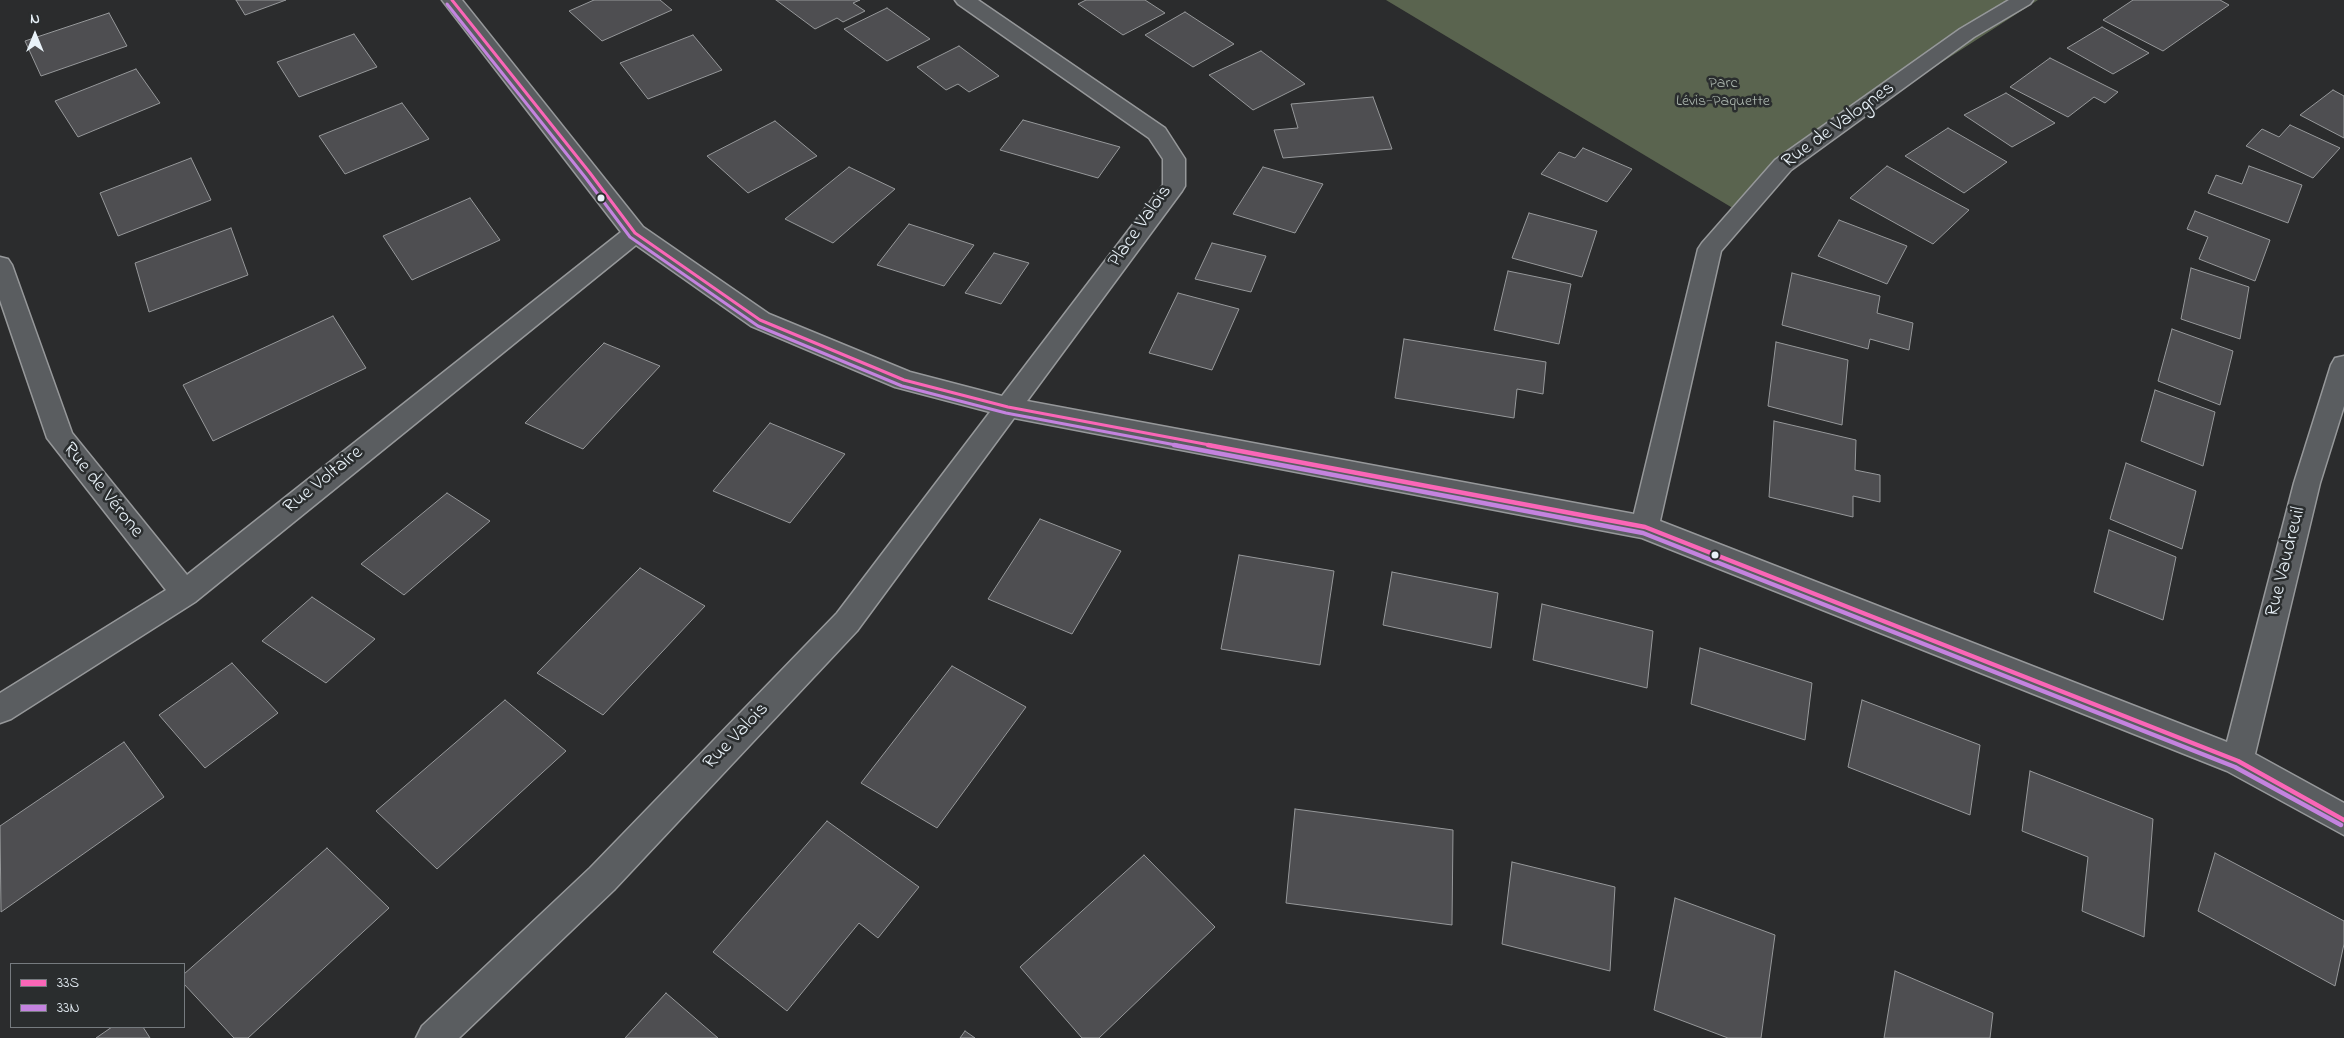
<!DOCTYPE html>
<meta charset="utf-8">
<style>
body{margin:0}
#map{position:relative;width:2344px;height:1038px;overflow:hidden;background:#2b2c2d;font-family:"Indie Flower",sans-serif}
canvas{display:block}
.legend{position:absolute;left:10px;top:963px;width:175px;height:65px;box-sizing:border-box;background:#2a2d2e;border:1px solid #767b7f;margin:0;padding:6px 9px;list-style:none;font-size:15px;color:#e8f1f8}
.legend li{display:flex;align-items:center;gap:10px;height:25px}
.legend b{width:25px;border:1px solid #767b7f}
.north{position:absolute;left:10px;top:10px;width:50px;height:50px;-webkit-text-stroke:4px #2a2d2e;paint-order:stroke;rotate:0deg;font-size:14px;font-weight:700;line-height:20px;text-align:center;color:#e8f1f8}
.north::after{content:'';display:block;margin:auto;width:18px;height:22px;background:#e8f1f8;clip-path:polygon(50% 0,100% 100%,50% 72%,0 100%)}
</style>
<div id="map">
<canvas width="2344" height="1038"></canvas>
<ul class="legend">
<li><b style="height:6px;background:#fa66b7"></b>33S</li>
<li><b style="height:6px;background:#c483df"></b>33N</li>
</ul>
<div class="north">N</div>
</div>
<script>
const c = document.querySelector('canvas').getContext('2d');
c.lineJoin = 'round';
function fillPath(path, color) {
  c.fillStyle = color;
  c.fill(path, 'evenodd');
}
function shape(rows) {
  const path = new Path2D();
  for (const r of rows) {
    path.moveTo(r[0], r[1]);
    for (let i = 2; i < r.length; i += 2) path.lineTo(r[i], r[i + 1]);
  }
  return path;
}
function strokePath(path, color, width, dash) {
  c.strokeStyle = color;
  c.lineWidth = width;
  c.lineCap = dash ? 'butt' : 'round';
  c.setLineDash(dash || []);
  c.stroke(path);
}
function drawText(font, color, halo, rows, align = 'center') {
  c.font = font + ' "Indie Flower",sans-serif';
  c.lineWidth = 5;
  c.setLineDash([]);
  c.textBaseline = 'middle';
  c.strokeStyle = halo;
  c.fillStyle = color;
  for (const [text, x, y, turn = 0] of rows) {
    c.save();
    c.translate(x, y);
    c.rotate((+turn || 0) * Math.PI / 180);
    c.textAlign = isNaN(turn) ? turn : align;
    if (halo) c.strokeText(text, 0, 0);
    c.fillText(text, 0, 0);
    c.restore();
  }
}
fillPath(shape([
 [1386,0,2038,0,1783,165,1741,213]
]), '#5a644f');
const building = shape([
 [236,0,286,0,245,15,236,0],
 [594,0,660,0,672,10,602,41,569,11,594,0],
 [776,0,860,0,853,3,865,11,843,22,837,18,815,29,776,0],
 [1086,0,1145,0,1165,13,1123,35,1078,4,1086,0],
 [2133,0,2220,0,2229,5,2163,51,2103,20,2133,0],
 [887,8,930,39,887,61,844,29,887,8],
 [1185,12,1234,44,1193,67,1145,35,1185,12],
 [109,13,127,46,41,76,25,41,109,13],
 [2102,27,2149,53,2113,74,2067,48,2102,27],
 [354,34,377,67,299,97,277,62,354,34],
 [693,35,722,70,648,99,620,63,693,35],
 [959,46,999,76,969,92,958,84,946,90,917,67,959,46],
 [1261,51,1305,84,1253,110,1209,75,1261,51],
 [2050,58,2118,92,2105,103,2094,97,2068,117,2010,87,2050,58],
 [136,69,160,103,78,137,55,101,136,69],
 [2333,90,2344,96,2344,138,2300,115,2333,90],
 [2006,93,2055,123,2012,147,1964,115,2006,93],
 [1373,97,1392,149,1283,158,1274,130,1298,128,1291,104,1373,97],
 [402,103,429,139,345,174,319,136,402,103],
 [1023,120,1120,147,1098,178,1000,150,1023,120],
 [775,121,817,156,748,193,707,156,775,121],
 [2290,125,2340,148,2313,178,2246,146,2262,129,2279,137,2290,125],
 [1948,128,2007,162,1964,193,1905,156,1948,128],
 [1583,148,1632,169,1607,202,1541,174,1559,152,1575,158,1583,148],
 [191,158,211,200,118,236,100,193,191,158],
 [1887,166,1969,210,1933,244,1850,198,1887,166],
 [2249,166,2302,185,2288,223,2208,193,2216,175,2242,184,2249,166],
 [849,167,895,189,833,243,785,219,849,167],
 [1263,167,1323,184,1295,233,1233,214,1263,167],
 [470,198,500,240,412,280,383,236,470,198],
 [2195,211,2270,240,2255,281,2199,259,2208,237,2187,229,2195,211],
 [1529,213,1597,231,1582,277,1512,258,1529,213],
 [1839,220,1907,246,1887,284,1818,256,1839,220],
 [909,224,974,245,944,286,877,265,909,224],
 [231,228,248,275,149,312,135,263,231,228],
 [1212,243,1266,256,1251,292,1195,279,1212,243],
 [994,253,1029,263,1001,304,965,293,994,253],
 [2191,268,2249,287,2240,339,2181,319,2191,268],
 [1508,271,1571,284,1559,344,1494,330,1508,271],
 [1792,273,1880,296,1877,313,1913,323,1909,350,1870,339,1868,349,1782,325,1792,273],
 [1178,293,1239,309,1212,370,1149,353,1178,293],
 [333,316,366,368,213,441,183,385,333,316],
 [2172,329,2233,351,2220,405,2158,381,2172,329],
 [1404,339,1546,362,1543,394,1517,389,1514,418,1395,398,1404,339],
 [1776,342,1848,360,1842,425,1768,406,1776,342],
 [604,343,660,366,583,449,525,423,604,343],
 [2155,390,2215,412,2203,466,2141,441,2155,390],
 [1774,421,1856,440,1855,470,1880,475,1880,502,1853,496,1853,517,1769,497,1774,421],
 [770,423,845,454,790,523,713,491,770,423],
 [2126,463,2196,491,2182,549,2110,519,2126,463],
 [447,493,490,521,404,595,361,564,447,493],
 [1040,519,1121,551,1072,634,988,599,1040,519],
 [2109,530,2176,557,2163,620,2094,592,2109,530],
 [1239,555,1334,571,1320,665,1221,649,1239,555],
 [640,568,705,606,603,715,537,673,640,568],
 [1392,572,1498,593,1491,648,1383,625,1392,572],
 [312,597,375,639,326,683,262,641,312,597],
 [1542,604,1653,631,1647,688,1533,660,1542,604],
 [1700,648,1812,683,1805,740,1691,704,1700,648],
 [232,663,278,713,205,768,159,715,232,663],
 [952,666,1026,707,937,828,861,783,952,666],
 [505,700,566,751,437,869,376,811,505,700],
 [1862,700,1980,745,1970,815,1848,767,1862,700],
 [124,742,164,797,1,912,0,826,124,742],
 [2030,771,2153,819,2144,937,2082,911,2088,857,2022,831,2030,771],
 [1295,809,1453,830,1452,925,1286,903,1295,809],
 [827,821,919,887,878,938,859,923,787,1011,713,952,827,821],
 [327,848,389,908,248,1038,234,1038,184,984,184,974,327,848],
 [2215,853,2344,921,2344,944,2335,986,2198,911,2215,853],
 [1144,855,1215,927,1099,1038,1082,1038,1020,967,1144,855],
 [1512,862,1615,887,1610,971,1502,944,1512,862],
 [1675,898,1775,935,1761,1038,1728,1038,1654,1010,1675,898],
 [1895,971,1993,1013,1990,1038,1884,1038,1895,971],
 [666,993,718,1038,625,1038,666,993],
 [112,1027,143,1027,150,1038,96,1038,112,1027],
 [965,1031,975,1038,960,1038,965,1031]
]);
fillPath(building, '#4e4e51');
strokePath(building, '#96989a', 1);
const street = shape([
 [442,0,462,0,643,227,769,314,910,372,1002,396,1163,185,1163,159,1149,138,958,4,955,0,978,0,1165,128,1185,159,1185,186,1182,191,1027,401,1634,514,1698,249,1702,243,1775,160,1960,29,2009,0,2033,0,2030,4,1974,37,1791,170,1721,251,1660,521,2227,742,2294,483,2331,365,2335,358,2344,356,2344,406,2320,483,2255,754,2344,803,2344,835,2227,771,1642,538,1014,418,857,631,614,890,459,1038,416,1038,422,1026,590,868,837,613,990,412,895,387,751,326,636,245,195,602,11,719,0,723,0,693,166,590,47,438,0,300,0,257,8,259,12,265,72,433,187,575,621,232,442,0]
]);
strokePath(street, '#96989a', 3);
fillPath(street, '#5a5d60');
strokePath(shape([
 [452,0,590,173,635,233,760,320,904,380,1008,407,1215,446]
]), '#fa66b7', 3);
strokePath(shape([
 [1208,445,1645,527,2238,761,2344,820]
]), '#fa66b7', 4.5);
strokePath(shape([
 [447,4,585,177,630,237,758,326,902,386,1006,413,1181,446]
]), '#c483df', 3);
strokePath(shape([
 [1174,445,1643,533,2235,767,2341,825]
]), '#c483df', 4.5);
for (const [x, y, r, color] of [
 [601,198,4.5,"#e8f1f8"],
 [1715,555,4.5,"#e8f1f8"]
]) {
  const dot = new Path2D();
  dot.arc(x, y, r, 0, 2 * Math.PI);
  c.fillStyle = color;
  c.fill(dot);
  strokePath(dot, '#2a2d2e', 2);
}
drawText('16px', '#abb6ae', '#2a2d2e', [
 ["Parc",1723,84],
 ["Lévis-Paquette",1723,102]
]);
drawText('20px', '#e8f1f8', '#2a2d2e', [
 ["Rue de Valognes",1839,126,-36],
 ["Place Valois",1141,227,-55],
 ["Rue Voltaire",324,481,-39],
 ["Rue de Vérone",102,491,51],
 ["Rue Vaudreuil",2287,562,-76],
 ["Rue Valois",737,737,-46]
]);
</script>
